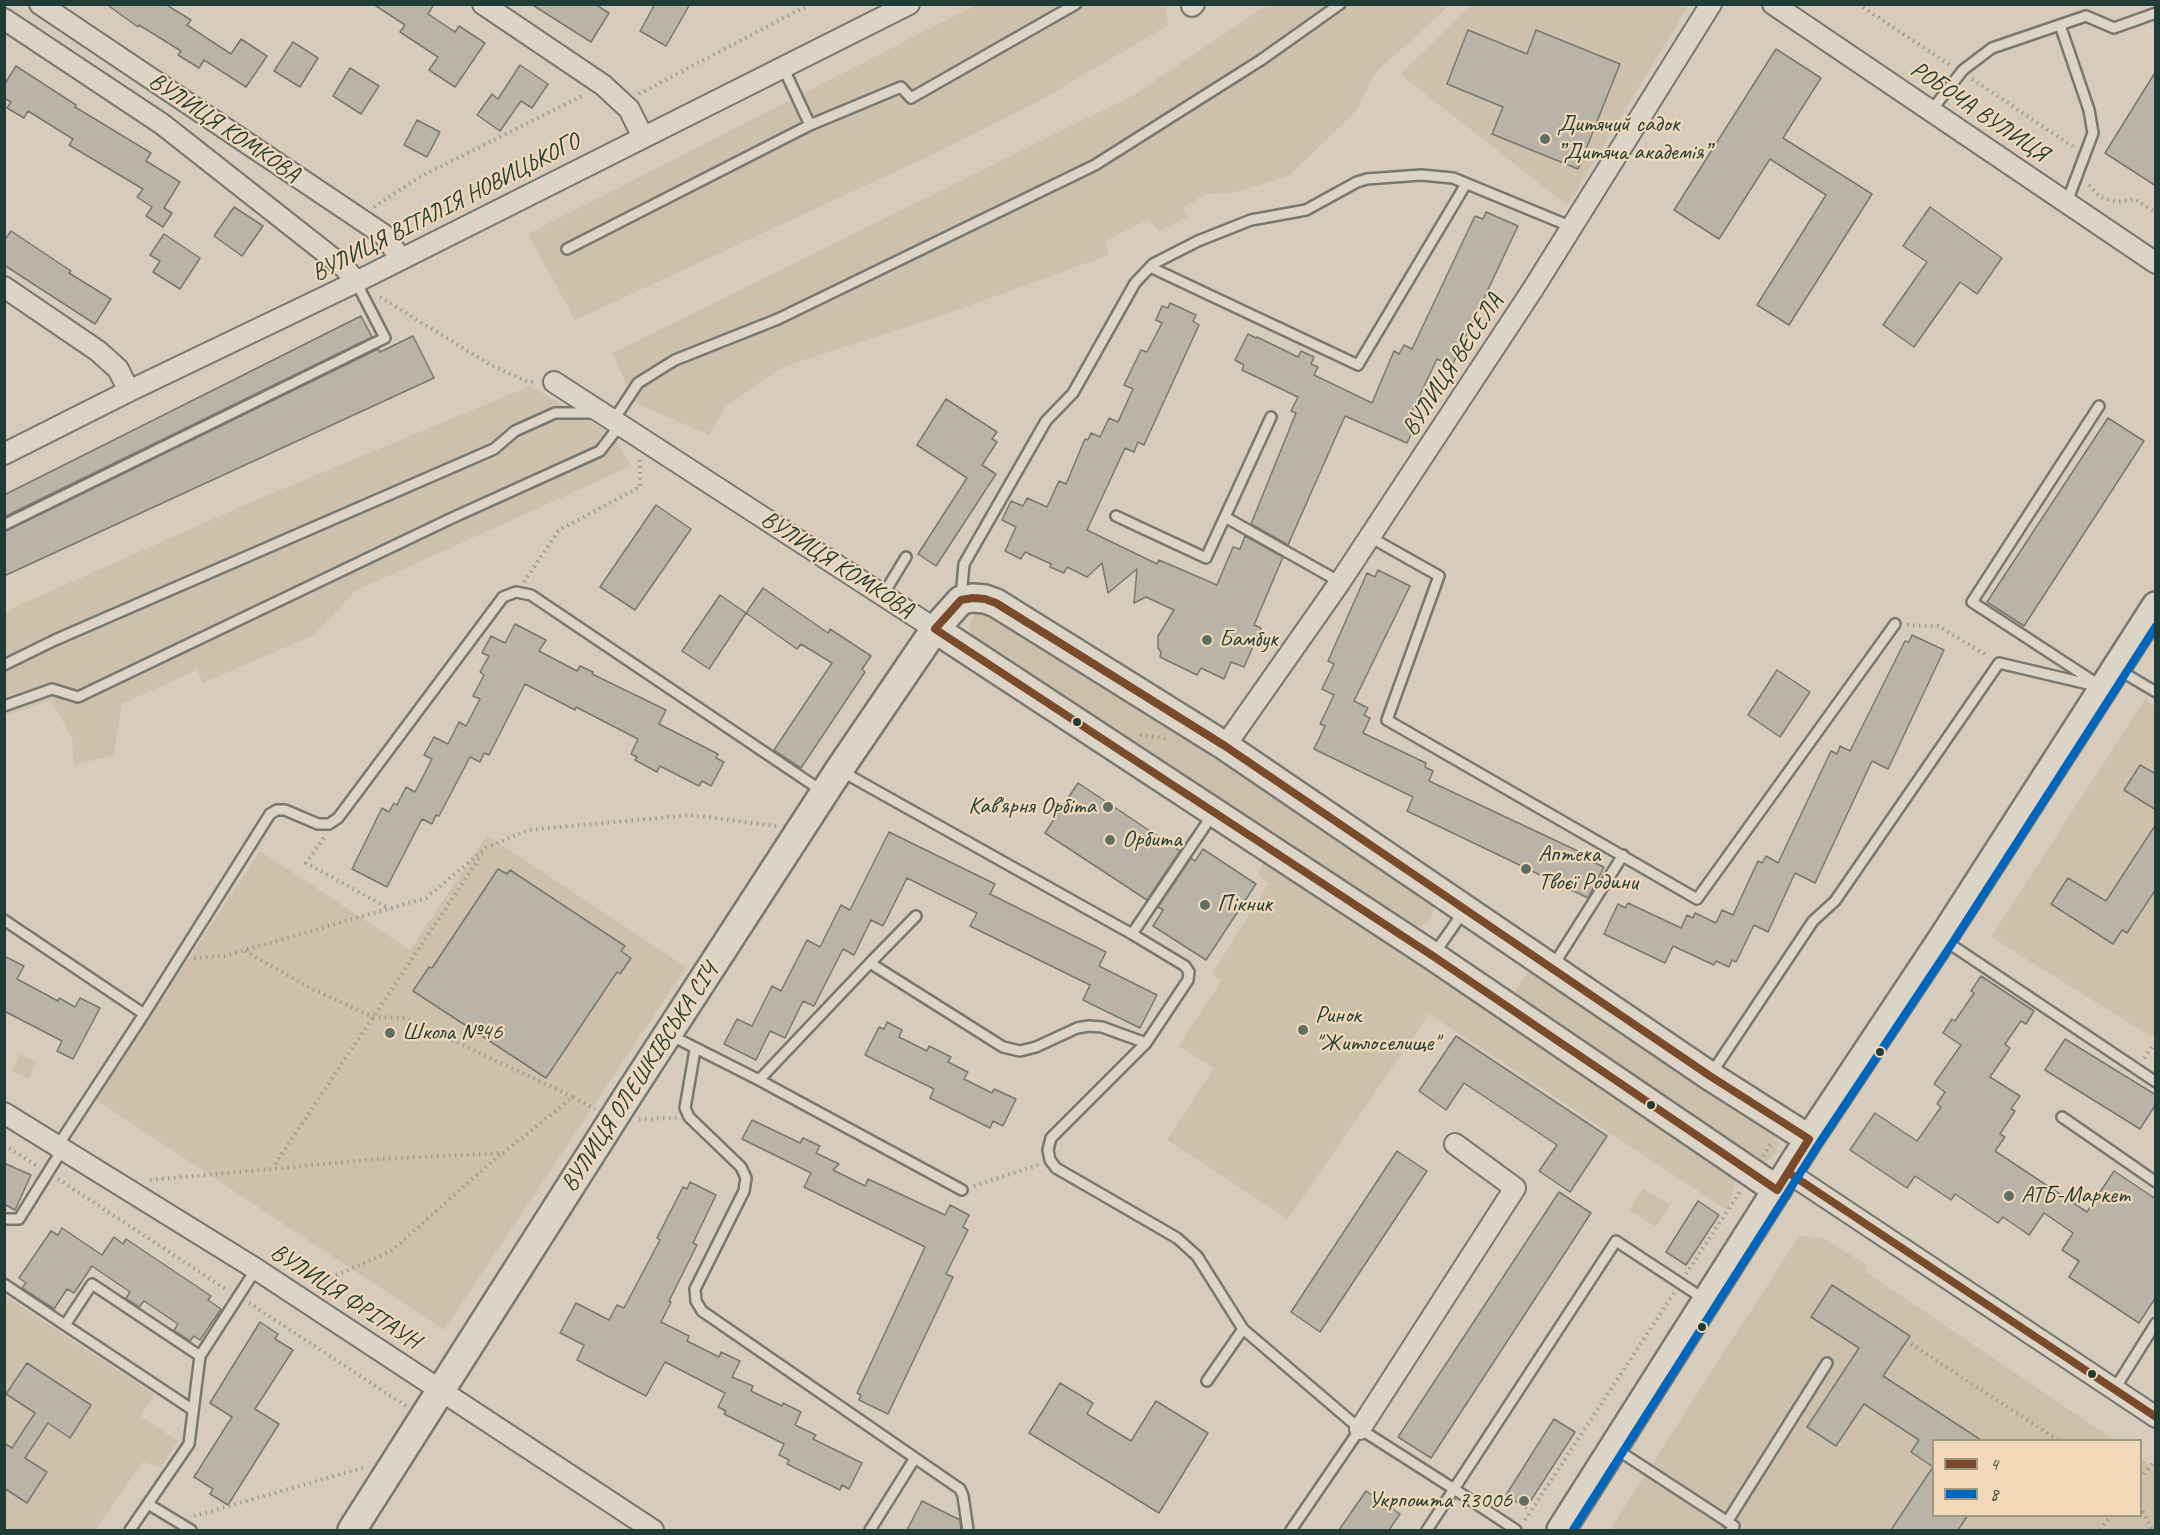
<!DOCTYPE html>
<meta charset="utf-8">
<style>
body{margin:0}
#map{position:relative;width:2160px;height:1535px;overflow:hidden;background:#d7ccbc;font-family:Caveat,sans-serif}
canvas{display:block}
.frame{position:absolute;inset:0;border:6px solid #1f3d34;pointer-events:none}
.legend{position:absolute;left:1932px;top:1439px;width:210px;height:78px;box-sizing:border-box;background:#f0d8b8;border:2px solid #9c9a83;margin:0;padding:8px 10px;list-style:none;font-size:18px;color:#1f3d34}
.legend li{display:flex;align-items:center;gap:12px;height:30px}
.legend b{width:30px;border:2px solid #9c9a83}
</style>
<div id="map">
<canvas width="2160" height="1535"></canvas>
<div class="frame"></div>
<ul class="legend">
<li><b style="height:8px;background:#7a4b2a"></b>4</li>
<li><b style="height:8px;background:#0065bd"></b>8</li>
</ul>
</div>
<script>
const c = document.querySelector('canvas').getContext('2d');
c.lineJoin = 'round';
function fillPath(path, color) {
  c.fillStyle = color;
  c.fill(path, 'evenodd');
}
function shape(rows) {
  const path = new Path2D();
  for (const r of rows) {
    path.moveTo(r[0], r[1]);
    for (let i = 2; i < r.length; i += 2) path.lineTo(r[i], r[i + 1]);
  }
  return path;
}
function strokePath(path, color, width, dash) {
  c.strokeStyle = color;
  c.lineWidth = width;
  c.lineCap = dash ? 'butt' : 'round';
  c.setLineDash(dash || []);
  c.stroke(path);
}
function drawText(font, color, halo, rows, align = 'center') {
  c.font = font + ' Caveat,sans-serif';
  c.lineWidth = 4.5;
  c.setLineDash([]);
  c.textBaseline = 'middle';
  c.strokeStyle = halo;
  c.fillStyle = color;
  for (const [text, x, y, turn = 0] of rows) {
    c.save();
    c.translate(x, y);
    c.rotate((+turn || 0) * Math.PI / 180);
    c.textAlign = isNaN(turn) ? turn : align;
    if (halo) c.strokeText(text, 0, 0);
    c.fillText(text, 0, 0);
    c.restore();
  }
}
fillPath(shape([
 [976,5,1172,5,1166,8,1168,25,1043,99,934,154,575,320,528,234],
 [1267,5,1450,5,1375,73,1356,111,1290,175,1234,193,1206,194,1183,208,1187,217,1159,231,1149,219,1106,241,1109,255,943,315,783,367,726,406,709,435,633,402,613,353,1134,95],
 [1472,5,1689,5,1567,205,1400,74],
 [530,386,612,434,631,466,355,591,314,635,203,683,197,670,122,704,114,755,74,765,72,738,51,700,5,716,4,612,256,500],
 [2145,699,2155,706,2155,1039,1991,937],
 [487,835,686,967,444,1330,95,1099,260,851,410,950],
 [1265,858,1739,1170,1727,1210,1429,1014,1288,1219,1167,1140,1214,1068,1178,1046,1222,980,1212,974,1269,883,1258,875],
 [1799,1236,1824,1238,1868,1266,1866,1272,2114,1440,1934,1440,1934,1516,2140,1516,2141,1458,2155,1469,2155,1530,1610,1530],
 [4,1295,155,1395,140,1416,178,1441,161,1468,143,1462,95,1530,5,1530]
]), '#cdc1ab');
fillPath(shape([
 [992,610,1430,898,1434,909,1430,920,1422,926,1411,926,974,638,969,627,973,616,977,612],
 [249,966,306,1003,292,1025,285,1021,257,1063,192,1021,221,977,235,986],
 [1528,972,1774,1134,1779,1144,1775,1155,1767,1161,1756,1161,1510,999],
 [20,1054,36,1062,28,1079,12,1071],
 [320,1090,473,1183,428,1257,275,1164],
 [1643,1188,1670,1205,1656,1227,1629,1210],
 [1865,1272,2114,1440,1981,1440,1883,1376,1909,1336,1832,1285],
 [1811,1317,1859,1348,1807,1427,1836,1446,1857,1444,1872,1448,1898,1479,1904,1510,1891,1530,1730,1530,1744,1482,1795,1431,1774,1405,1758,1411,1735,1443,1744,1464,1726,1506,1679,1479,1662,1465,1658,1455,1745,1319,1790,1349],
 [2141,1458,2155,1469,2155,1530,2061,1530,2071,1516,2140,1516],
 [1639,1485,1694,1525,1695,1530,1610,1530],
 [1968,1516,2035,1516,2058,1530,1958,1530]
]), '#ccc0aa');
const building = shape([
 [106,4,165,4,191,20,187,25,231,54,241,39,267,56,246,87,204,60,199,68,178,55,181,51,139,25,138,27,106,4],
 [373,4,434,4,428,14,455,32,459,26,485,43,455,87,429,70,438,57,400,32,405,25,373,4],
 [531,4,595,4,609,13,591,42,531,4],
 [655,4,690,4,666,46,640,31,655,4],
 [1468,30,1527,54,1536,30,1620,64,1578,169,1492,134,1503,107,1447,84,1468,30],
 [293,42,318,58,300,87,274,71,293,42],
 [1776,49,1821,78,1783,138,1872,194,1789,325,1757,305,1826,195,1770,159,1719,239,1674,210,1776,49],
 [520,65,548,84,532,108,521,101,500,131,477,115,492,94,498,99,520,65],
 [16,66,76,105,75,107,151,153,146,161,180,182,164,208,172,213,163,227,146,216,152,207,137,197,143,189,69,145,73,139,28,111,24,118,7,108,11,102,4,98,4,85,16,66],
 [350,68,379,86,361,114,333,96,350,68],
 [2156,71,2156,186,2105,153,2156,71],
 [417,120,440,132,427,157,404,145,417,120],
 [234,207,263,226,242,256,214,236,234,207],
 [1930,207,2002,258,1977,294,1960,282,1914,347,1883,325,1927,262,1903,246,1930,207],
 [1486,212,1518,226,1452,366,1437,359,1409,418,1417,422,1407,443,1345,416,1288,545,1251,524,1296,413,1291,411,1298,397,1242,370,1244,365,1235,360,1248,334,1256,338,1257,337,1298,357,1301,351,1314,357,1311,364,1318,367,1314,375,1372,403,1394,351,1399,354,1404,345,1412,349,1475,216,1483,219,1486,212],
 [11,231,71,271,69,273,111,299,95,324,4,265,4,241,11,231],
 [164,234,200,258,180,289,153,272,160,261,150,255,164,234],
 [1170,303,1196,315,1193,321,1199,325,1144,445,1138,442,1134,452,1125,448,1087,530,1157,564,1159,560,1217,585,1233,547,1240,549,1245,536,1283,557,1254,625,1261,628,1244,667,1231,662,1224,679,1201,668,1197,675,1160,657,1161,652,1158,648,1158,636,1174,610,1146,597,1134,603,1137,569,1108,593,1102,563,1087,577,1067,567,1064,573,1050,567,1051,564,1025,552,1021,559,1005,551,1016,527,1002,520,1011,501,1023,506,1027,498,1047,507,1059,481,1066,484,1085,439,1088,440,1091,433,1100,437,1109,418,1118,422,1133,389,1124,385,1141,350,1147,352,1162,323,1156,320,1162,306,1168,308,1170,303],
 [361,316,372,337,4,517,4,495,361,316],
 [413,336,434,378,4,576,4,532,378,349,380,352,413,336],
 [946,399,997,432,992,439,997,442,982,465,996,474,936,566,918,554,967,478,917,445,946,399],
 [2108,418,2144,441,2024,626,1987,602,2108,418],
 [656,505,691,529,635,610,600,587,656,505],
 [1378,570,1410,586,1354,701,1368,708,1364,715,1370,718,1363,733,1426,763,1425,767,1433,771,1429,781,1597,860,1595,863,1604,867,1588,898,1407,811,1413,797,1314,749,1325,726,1320,724,1334,695,1322,689,1334,664,1328,661,1367,573,1375,577,1378,570],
 [763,588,828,633,830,629,871,656,862,669,865,672,801,768,774,750,832,663,801,644,797,649,746,613,763,588],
 [720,595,746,613,709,669,682,651,720,595],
 [515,624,546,640,539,651,577,671,580,666,593,672,592,674,666,710,659,724,718,754,716,758,724,762,711,786,702,781,699,786,660,766,657,772,635,760,637,757,631,754,638,739,576,707,575,710,525,684,489,755,484,753,480,762,470,757,439,816,436,815,432,824,422,819,387,887,352,869,382,808,389,812,394,803,397,805,406,787,415,792,432,759,424,755,434,737,448,744,459,722,466,726,480,699,473,696,484,675,480,672,489,656,482,653,491,636,505,643,515,624],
 [1912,635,1944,650,1888,769,1872,761,1815,883,1795,873,1768,932,1754,925,1736,962,1732,960,1729,967,1716,961,1714,965,1673,946,1665,963,1604,934,1618,904,1625,908,1628,903,1681,928,1687,915,1693,918,1695,913,1716,923,1722,910,1733,915,1758,861,1762,863,1766,856,1778,863,1831,751,1837,754,1840,746,1850,751,1905,641,1909,642,1912,635],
 [1777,670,1810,692,1780,737,1748,715,1777,670],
 [2140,765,2156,774,2156,810,2124,790,2140,765],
 [1078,783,1180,851,1147,900,1045,833,1078,783],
 [2156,824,2156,889,2127,933,2122,930,2113,944,2051,904,2068,878,2106,901,2156,824],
 [889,832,995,884,990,894,1106,952,1099,966,1157,995,1140,1028,1083,1000,1090,985,970,926,977,913,907,878,883,926,871,920,854,955,843,949,814,1006,803,1001,785,1038,770,1031,756,1060,724,1044,737,1019,752,1026,772,986,781,991,807,940,820,947,841,905,850,910,889,832],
 [1203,849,1256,884,1206,960,1153,926,1163,910,1158,907,1191,858,1195,861,1203,849],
 [498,869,507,874,510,870,625,946,621,951,631,958,620,974,617,972,546,1078,413,991,429,967,432,968,498,869],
 [4,956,24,966,17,979,58,1001,59,998,75,1007,80,998,100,1008,73,1059,57,1051,62,1041,4,1011,4,956],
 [1981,976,2034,1011,2026,1024,2021,1021,2005,1044,2010,1048,1990,1077,2020,1096,2011,1109,2015,1111,2000,1134,2005,1137,1995,1151,2087,1212,2114,1171,2156,1199,2156,1297,2139,1323,2069,1277,2079,1261,2062,1250,2073,1233,2044,1213,2029,1235,2003,1217,1998,1223,1955,1194,1951,1200,1915,1176,1907,1188,1850,1150,1875,1113,1917,1141,1941,1107,1937,1104,1945,1092,1934,1084,1961,1045,1943,1033,1952,1019,1955,1021,1974,993,1971,991,1981,976],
 [887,1022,902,1030,899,1037,927,1051,929,1046,951,1057,948,1062,968,1072,964,1079,992,1093,994,1089,1016,1099,1003,1126,993,1121,990,1128,930,1098,934,1089,865,1055,879,1027,884,1029,887,1022],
 [1456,1036,1607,1136,1570,1192,1539,1171,1557,1145,1464,1083,1446,1110,1419,1091,1456,1036],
 [2065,1039,2156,1095,2156,1104,2140,1129,2045,1070,2065,1039],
 [752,1120,800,1143,803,1138,820,1146,816,1153,839,1164,833,1170,865,1186,868,1179,945,1215,950,1205,969,1215,963,1227,968,1230,946,1274,953,1277,888,1414,859,1400,861,1395,857,1393,925,1247,804,1187,811,1173,742,1139,752,1120],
 [1397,1151,1427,1171,1320,1332,1291,1312,1397,1151],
 [4,1163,31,1175,15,1210,4,1204,4,1163],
 [690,1182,716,1195,693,1243,697,1245,669,1301,671,1302,661,1322,689,1336,687,1341,719,1357,721,1352,740,1361,732,1377,753,1386,751,1391,782,1406,783,1403,801,1412,795,1425,816,1435,813,1439,862,1463,849,1489,842,1485,840,1490,787,1464,789,1460,779,1455,784,1444,724,1414,726,1411,718,1407,725,1393,665,1362,646,1396,577,1360,584,1345,560,1333,576,1303,609,1320,617,1305,624,1308,660,1240,657,1238,683,1187,687,1189,690,1182],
 [1559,1192,1591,1213,1431,1458,1398,1437,1559,1192],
 [1698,1201,1719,1215,1686,1265,1666,1252,1698,1201],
 [62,1228,102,1255,114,1237,123,1244,126,1239,211,1296,208,1300,221,1309,200,1340,194,1336,190,1341,174,1330,178,1324,144,1301,139,1307,126,1298,130,1292,92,1266,74,1293,67,1289,54,1309,22,1288,26,1283,19,1278,51,1231,58,1235,62,1228],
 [1832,1285,1910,1336,1883,1376,1981,1440,1934,1440,1934,1515,1968,1515,1958,1530,1891,1530,1933,1467,1911,1452,1919,1440,1864,1404,1836,1446,1807,1427,1859,1348,1811,1317,1832,1285],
 [260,1322,278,1334,275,1339,293,1350,255,1409,279,1424,228,1505,210,1494,213,1489,194,1477,232,1417,210,1403,260,1322],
 [27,1363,91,1405,70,1438,48,1423,25,1458,47,1472,27,1503,4,1488,4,1443,12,1448,35,1413,6,1394,27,1363],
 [1060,1383,1093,1403,1087,1414,1131,1441,1156,1401,1208,1433,1159,1513,1029,1433,1060,1383],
 [1554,1419,1575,1432,1526,1508,1506,1495,1554,1419],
 [1366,1491,1400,1514,1389,1530,1339,1530,1366,1491],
 [922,1501,960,1520,961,1530,907,1530,922,1501]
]);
fillPath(building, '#bab4a8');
strokePath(building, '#77786f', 1.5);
const lane = shape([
 [2060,25,2089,110,2093,133,2067,202],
 [783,67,810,125,901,87,911,98,1076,4],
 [1931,111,1963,70,1992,48,2086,16,2114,28,2156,13],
 [567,249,810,125],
 [1150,267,1358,365,1466,184],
 [613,421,638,383,675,360,778,319,1095,165,1261,60,1340,4],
 [1116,516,1206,558,1271,417],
 [1225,517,1340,582],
 [4,525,385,338,356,282],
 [1370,537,1439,576,1387,720,1697,899,1895,624],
 [883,595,906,557],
 [961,597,964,564,1046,421,1073,393,1135,283,1153,264,1198,241,1251,220,1306,210,1357,182,1367,179,1421,175,1453,178,1572,227],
 [4,665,55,640,494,449,515,431,555,413,596,413],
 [2119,670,2156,692],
 [2096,683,1972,602,2099,406],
 [4,706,52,689,78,697,452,518,600,451,620,425],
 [841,771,1132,934],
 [4,920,144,1014],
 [1944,940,2156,1082],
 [1434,954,1464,911],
 [870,963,916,916],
 [1553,966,1623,855],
 [670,1035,759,1080,962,1190],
 [1146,1043,1051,1138,1048,1150,1050,1160,1056,1168,1177,1238,1197,1256,1243,1329],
 [695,1050,685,1108,689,1117,741,1167,746,1178,744,1191,695,1289,696,1301,702,1311,915,1458,870,1530],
 [1711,1074,1813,921,1835,901,1999,663,2101,687],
 [759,1080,870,963,1003,1047,1020,1051,1036,1047,1077,1028,1089,1026,1102,1027,1146,1043,1188,980,1189,972,1185,966,1132,934,1213,814],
 [2062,1117,2156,1182],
 [57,1147,144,1014,270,814,277,810,285,810,318,824,329,824,338,818,503,597,516,592,531,595,822,791],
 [4,1219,19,1219,62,1150],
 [4,1284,65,1325,92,1284,200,1356],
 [65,1325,193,1410],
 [1207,1381,1243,1329,1360,1429],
 [2114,1390,2156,1323],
 [1616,1449,1734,1526,1731,1530],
 [915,1458,960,1489,963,1496,968,1530],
 [148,1504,191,1530],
 [1727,1522,1827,1363],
 [130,1530,189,1444,200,1356,256,1269],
 [1291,1530,1360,1429,1454,1489,1616,1241,1704,1299],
 [1427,1530,1454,1489,1516,1530]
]);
const street = shape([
 [40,4,384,235,401,259],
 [483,4,603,85,629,109,643,137],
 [1773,4,2156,263],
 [1192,6,1194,4],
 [4,19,162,124,345,268,356,282],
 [4,287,98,351,118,369,129,391],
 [554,382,935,629],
 [4,454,129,391,356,282,909,4],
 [1225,746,1340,582,1533,289,1711,4],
 [4,1113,256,1269,653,1530],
 [1789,1173,2156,1417],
 [1360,1429,1515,1188,1455,1144]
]);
const secondary = shape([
 [935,629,1433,956,1777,1190],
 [352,1530,629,1094,839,770,935,629,961,600,973,598,985,599,996,603,1225,746,1710,1076,1809,1139],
 [1561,1530,1809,1139,1942,939,2156,606]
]);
strokePath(lane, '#77786f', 14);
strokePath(street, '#77786f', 24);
strokePath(secondary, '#77786f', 32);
strokePath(shape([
 [1858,4,1950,65],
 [1972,79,2075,148],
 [639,94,810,4],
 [2089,185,2100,197,2117,202,2135,199,2156,213],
 [374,207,418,178,584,95],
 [380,297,489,364,528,382,536,382],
 [524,582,559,530,640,487,640,459],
 [1907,625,1938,626,1988,656],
 [1140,735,1168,739],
 [324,838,306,863,390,909],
 [245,951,310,988,373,1017,405,1018,573,1097],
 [194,958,224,956,426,898,486,848,528,830,691,815,776,826],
 [2144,1058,2156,1042],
 [639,1119,676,1118],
 [4,1145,39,1167],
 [1763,1156,1772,1142],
 [275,1164,482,854],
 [58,1179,227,1290],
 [150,1180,379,1159,503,1153,573,1097,595,1109],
 [974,1186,1038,1165],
 [1686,1274,1741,1190],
 [314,1285,391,1251,502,1153],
 [249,1303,406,1406],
 [1911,1344,2058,1440],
 [2140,1479,2156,1459],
 [2140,1506,2152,1530],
 [194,1516,366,1467],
 [1525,1520,1674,1293],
 [2100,1530,2111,1516]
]), '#9e9c92', 4, [1.5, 4.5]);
strokePath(lane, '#ddd4c8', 9);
strokePath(street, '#ddd4c8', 20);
strokePath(secondary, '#ddd4c8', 27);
strokePath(shape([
 [973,598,985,599,996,603,1225,746,1710,1076,1809,1139,1777,1190,1433,956,935,629,961,600,973,598],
 [1789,1173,2156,1417]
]), '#7a4b2a', 8);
strokePath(shape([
 [1573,1530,1818,1145,1951,945,2156,626]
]), '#0065bd', 8);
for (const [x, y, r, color] of [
 [1545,139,6,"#5f6f64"],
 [1207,640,6,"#5f6f64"],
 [1077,722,5,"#1f3d34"],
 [1108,807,6,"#5f6f64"],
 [1110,840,6,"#5f6f64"],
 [1526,869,6,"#5f6f64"],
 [1205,905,6,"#5f6f64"],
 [1303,1030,6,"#5f6f64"],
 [390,1033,6,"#5f6f64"],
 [1880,1052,5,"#1f3d34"],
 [1651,1105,5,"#1f3d34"],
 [2009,1196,6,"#5f6f64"],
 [1702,1327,5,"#1f3d34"],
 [2092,1374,5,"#1f3d34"],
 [1524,1501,6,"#5f6f64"]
]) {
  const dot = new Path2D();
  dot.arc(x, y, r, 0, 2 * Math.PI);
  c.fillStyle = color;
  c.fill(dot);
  strokePath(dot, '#f0d8b8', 2);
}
drawText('24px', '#1f3d34', '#f0d8b8', [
 ["РОБОЧА ВУЛИЦЯ",1979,112,34],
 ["ВУЛИЦЯ КОМКОВА",224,128,34],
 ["ВУЛИЦЯ ВІТАЛІЯ НОВИЦЬКОГО",446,208,-27],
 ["ВУЛИЦЯ ВЕСЕЛА",1453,365,-57],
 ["ВУЛИЦЯ КОМКОВА",837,565,33],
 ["ВУЛИЦЯ ОЛЕШКІВСЬКА СІЧ",640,1078,-57],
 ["ВУЛИЦЯ ФРІТАУН",345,1297,33]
]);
drawText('24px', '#1f3d34', '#f0d8b8', [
 ["Дитячий садок",1557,125],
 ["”Дитяча академія”",1557,153],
 ["Бамбук",1219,640],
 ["Кав'ярня Орбіта",1096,807,"right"],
 ["Орбита",1122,840],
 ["Аптека",1538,855],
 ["Твоєї Родини",1538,883],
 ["Пікник",1217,905],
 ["Ринок",1315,1016],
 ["\"Житлоселище\"",1315,1044],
 ["Школа №46",402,1033],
 ["АТБ-Маркет",2021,1196],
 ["Укрпошта 73006",1512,1501,"right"]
], 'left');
</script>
